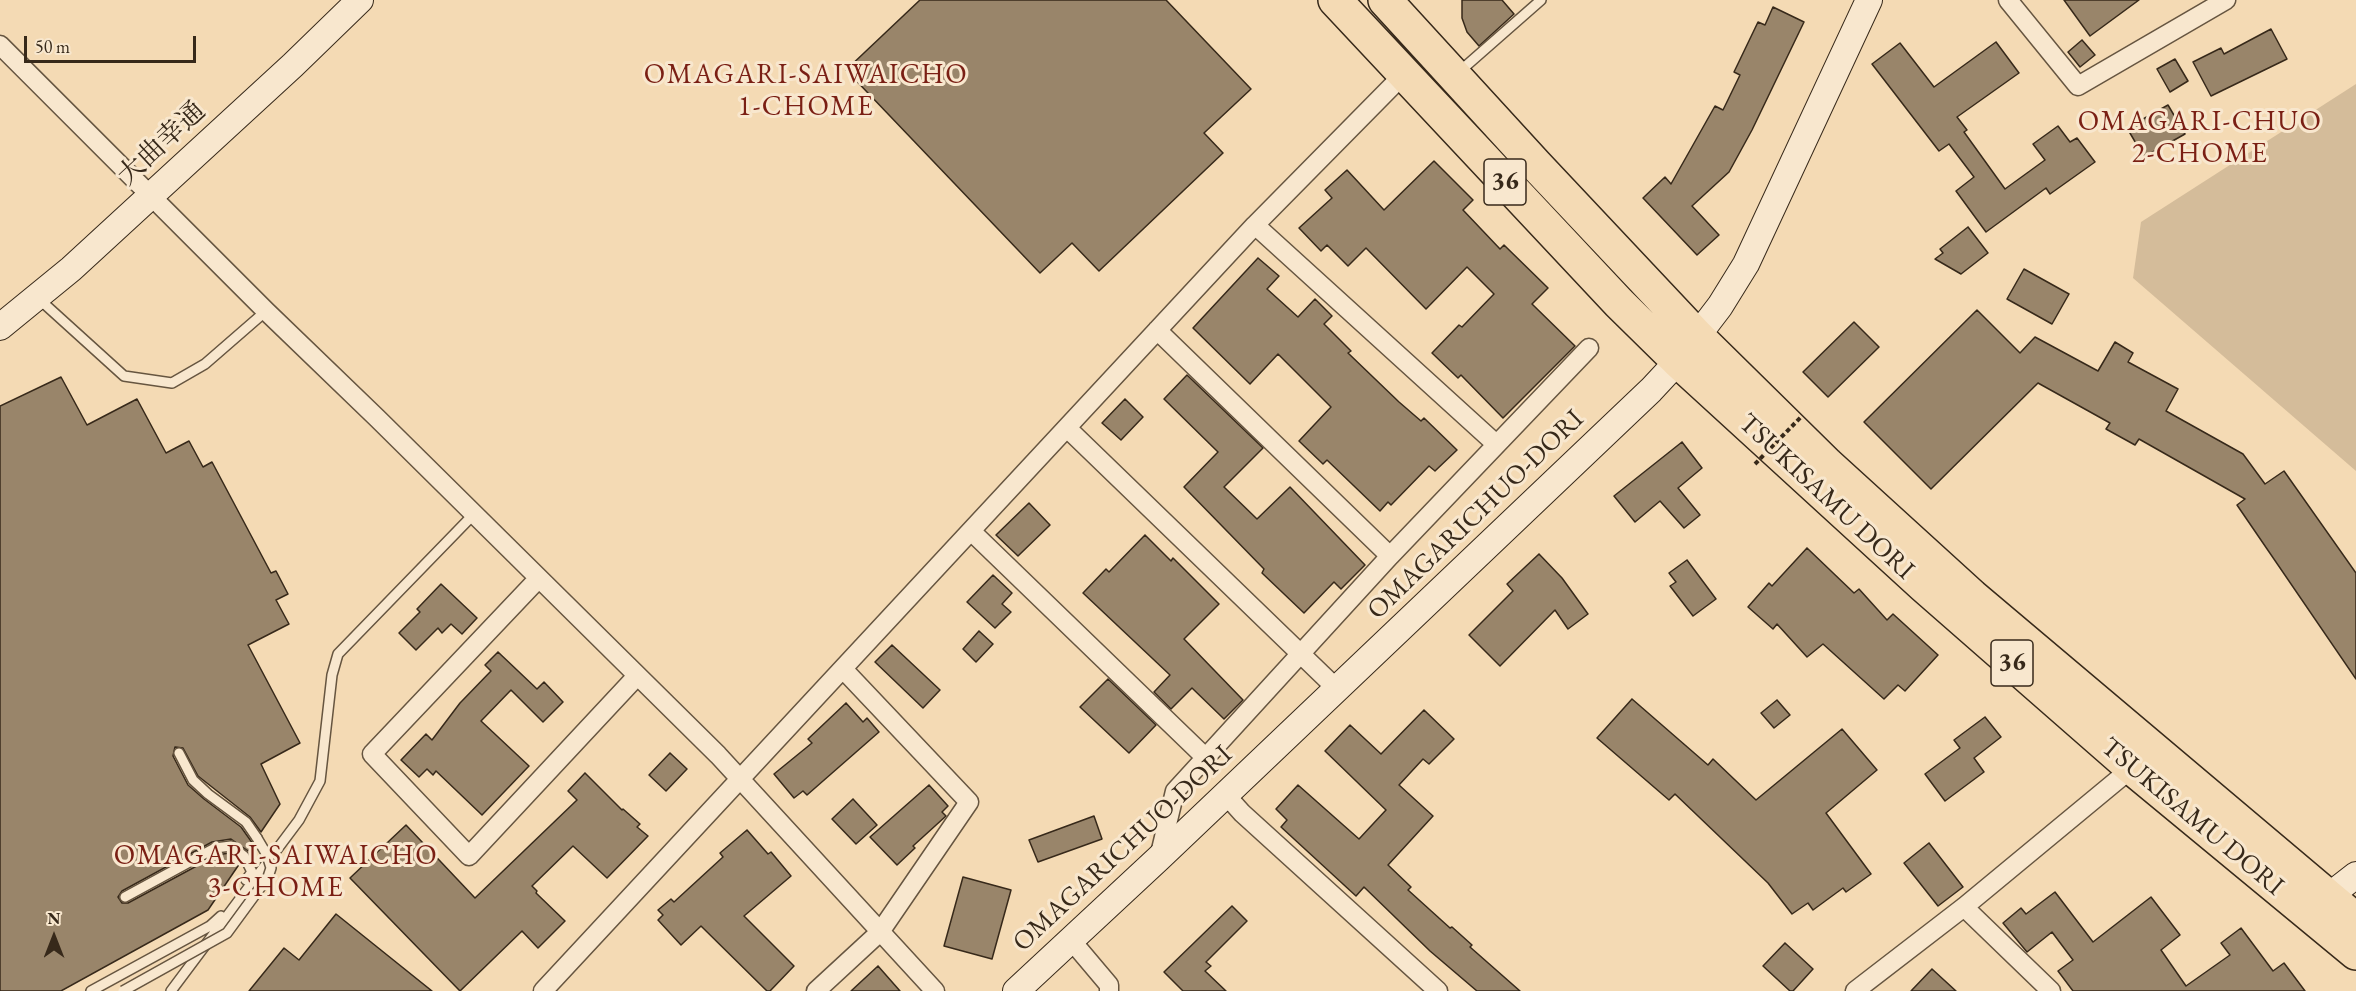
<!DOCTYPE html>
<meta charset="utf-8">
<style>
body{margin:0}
#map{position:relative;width:2356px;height:991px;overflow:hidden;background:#f4dab4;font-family:"EB Garamond",serif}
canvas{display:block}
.north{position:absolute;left:24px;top:907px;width:60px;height:60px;-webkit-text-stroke:4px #f8e7ce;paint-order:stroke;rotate:0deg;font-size:16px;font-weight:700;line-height:24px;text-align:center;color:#37291a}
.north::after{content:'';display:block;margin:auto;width:21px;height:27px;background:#37291a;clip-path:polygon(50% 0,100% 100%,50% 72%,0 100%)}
.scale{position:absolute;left:24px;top:36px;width:172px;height:27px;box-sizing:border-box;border:3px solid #37291a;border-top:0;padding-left:8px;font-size:18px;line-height:21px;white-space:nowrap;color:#37291a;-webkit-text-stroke:4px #f8e7ce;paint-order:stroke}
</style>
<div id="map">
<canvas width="2356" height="991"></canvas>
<div class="north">N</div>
<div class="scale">50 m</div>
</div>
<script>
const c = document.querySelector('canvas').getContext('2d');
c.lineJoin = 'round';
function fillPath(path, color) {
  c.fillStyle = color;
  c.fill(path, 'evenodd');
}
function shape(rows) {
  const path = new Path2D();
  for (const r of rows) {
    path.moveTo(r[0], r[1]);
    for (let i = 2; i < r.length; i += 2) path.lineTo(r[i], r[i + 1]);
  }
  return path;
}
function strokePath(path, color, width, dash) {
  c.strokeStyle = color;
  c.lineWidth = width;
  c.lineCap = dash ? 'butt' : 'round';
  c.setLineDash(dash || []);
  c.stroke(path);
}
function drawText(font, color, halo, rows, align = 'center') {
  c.font = font + ' "EB Garamond","Noto Serif JP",serif';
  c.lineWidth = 6;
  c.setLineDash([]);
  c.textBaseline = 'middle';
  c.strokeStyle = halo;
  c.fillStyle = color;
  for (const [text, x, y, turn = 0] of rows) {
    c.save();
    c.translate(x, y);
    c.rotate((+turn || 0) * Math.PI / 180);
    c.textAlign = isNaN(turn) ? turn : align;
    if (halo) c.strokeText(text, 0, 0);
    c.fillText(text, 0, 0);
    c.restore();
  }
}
fillPath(shape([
 [2356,84,2356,471,2133,278,2141,222]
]), '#d4bc9a');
const building = shape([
 [920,0,1166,0,1251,89,1204,133,1223,153,1099,271,1072,243,1040,273,846,70,920,0],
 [1462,0,1502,0,1514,14,1479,46,1467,32,1462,18,1462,0],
 [2064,0,2139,0,2090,36,2064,0],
 [1773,7,1804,22,1752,130,1729,172,1692,206,1719,235,1697,255,1643,198,1665,177,1671,184,1715,106,1723,110,1740,75,1734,72,1758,22,1765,25,1773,7],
 [2271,29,2287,59,2211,96,2193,62,2221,48,2224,54,2271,29],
 [2082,40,2095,55,2080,67,2068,52,2082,40],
 [1996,42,2019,73,1957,117,1967,130,1964,132,2005,189,2045,160,2033,144,2058,126,2070,142,2077,138,2095,162,2050,194,2046,188,1986,232,1956,191,1974,177,1949,144,1939,151,1872,64,1900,43,1934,87,1996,42],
 [2175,59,2188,81,2170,92,2157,69,2175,59],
 [2168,105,2185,134,2144,157,2127,128,2168,105],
 [1434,161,1473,200,1463,210,1500,249,1504,245,1548,288,1532,304,1575,346,1503,418,1461,375,1458,378,1432,353,1459,325,1462,327,1494,294,1467,267,1426,309,1366,248,1348,266,1327,245,1321,251,1299,228,1332,198,1325,190,1347,170,1384,210,1434,161],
 [1968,227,1988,253,1961,274,1935,259,1943,253,1940,249,1968,227],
 [1258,258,1279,276,1267,289,1298,317,1315,299,1332,316,1324,324,1351,351,1348,353,1399,402,1421,421,1424,418,1457,450,1435,471,1429,466,1391,505,1388,502,1380,511,1327,460,1323,464,1299,441,1331,407,1278,354,1250,384,1193,328,1258,258],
 [2024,269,2069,294,2052,324,2007,299,2024,269],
 [1977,310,2020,353,2035,337,2098,371,2115,342,2133,353,2128,362,2178,389,2166,411,2243,454,2265,484,2284,471,2356,573,2356,679,2237,505,2245,499,2139,439,2135,445,2106,429,2110,423,2038,383,1931,489,1864,422,1977,310],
 [1854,322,1879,347,1828,397,1803,372,1854,322],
 [1187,375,1263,448,1224,487,1257,519,1290,487,1365,565,1341,589,1334,582,1304,613,1262,573,1264,569,1184,487,1218,452,1164,399,1187,375],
 [61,377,87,425,137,399,166,453,189,441,203,467,212,462,271,573,276,571,288,594,276,600,289,624,248,645,300,743,261,764,280,804,261,832,250,817,198,776,183,748,175,747,173,756,188,785,204,799,241,827,253,844,248,851,231,839,212,842,122,891,118,897,122,903,128,903,217,855,229,853,240,863,208,910,61,991,0,991,0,406,61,377],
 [1125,399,1143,417,1121,440,1102,423,1125,399],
 [1682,442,1702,468,1678,488,1700,515,1684,528,1660,501,1635,522,1614,496,1682,442],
 [1029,503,1050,525,1018,556,996,535,1029,503],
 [1145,535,1171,561,1173,558,1219,604,1184,639,1243,700,1224,719,1192,688,1171,709,1154,692,1170,675,1083,593,1106,569,1109,572,1145,535],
 [1807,548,1854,593,1859,589,1887,620,1893,614,1938,655,1905,691,1898,685,1884,699,1823,644,1807,657,1777,624,1773,629,1748,607,1769,583,1772,586,1807,548],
 [1539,554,1562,578,1588,614,1568,629,1555,610,1500,666,1469,635,1513,591,1507,584,1539,554],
 [1687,560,1716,599,1693,616,1670,586,1676,582,1669,573,1687,560],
 [993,575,1012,593,1002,604,1011,612,995,628,967,602,993,575],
 [441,584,477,618,462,634,451,624,442,633,438,628,416,650,399,633,420,612,417,609,441,584],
 [979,631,993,644,976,662,963,649,979,631],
 [892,645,940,690,923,708,875,662,892,645],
 [498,652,537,689,544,682,563,702,543,722,511,690,481,721,529,766,482,815,436,771,433,775,427,769,419,777,401,760,426,734,432,740,460,703,491,671,485,665,498,652],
 [1108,679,1156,725,1129,753,1080,707,1108,679],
 [1632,699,1708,765,1713,759,1756,800,1842,729,1877,770,1826,813,1871,874,1846,892,1843,888,1813,910,1808,903,1792,914,1768,883,1675,794,1669,800,1597,738,1632,699],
 [1777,700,1790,715,1774,728,1761,713,1777,700],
 [846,703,863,722,867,718,879,732,807,795,803,791,794,798,774,774,812,743,808,739,846,703],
 [1424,710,1454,739,1429,764,1423,759,1399,785,1433,816,1388,865,1411,887,1408,890,1450,928,1452,927,1472,945,1470,947,1520,991,1477,991,1430,951,1364,887,1356,896,1281,827,1287,820,1276,809,1298,785,1359,839,1386,810,1325,751,1350,725,1381,754,1424,710],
 [1985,717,2001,737,1974,758,1984,772,1945,801,1925,774,1960,748,1954,740,1985,717],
 [670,753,687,769,666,791,649,775,670,753],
 [585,773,622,810,623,809,640,824,637,827,648,836,607,878,573,846,532,886,537,891,536,893,565,921,538,948,522,931,460,991,350,878,406,825,475,898,577,800,568,791,585,773],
 [929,785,948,806,942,812,946,816,913,846,915,848,897,865,870,837,929,785],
 [853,799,877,825,856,844,832,819,853,799],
 [1094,816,1102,839,1038,862,1029,840,1094,816],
 [747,830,768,854,771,852,791,876,744,916,794,966,770,991,767,991,701,926,681,945,658,920,663,915,658,910,671,899,674,902,723,857,720,853,747,830],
 [1929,843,1963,887,1938,906,1904,863,1929,843],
 [963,877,1011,890,992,959,944,946,963,877],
 [2055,892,2093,942,2151,897,2180,935,2161,950,2186,986,2230,955,2221,943,2241,928,2273,971,2284,963,2305,991,2073,991,2058,971,2073,960,2052,932,2027,952,2003,923,2021,908,2026,914,2055,892],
 [1232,906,1247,921,1206,962,1211,966,1205,971,1226,991,1183,991,1164,972,1232,906],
 [336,914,432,991,249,991,284,948,299,960,336,914],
 [1785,943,1813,969,1793,991,1790,991,1763,966,1785,943],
 [878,966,900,991,851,991,878,966],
 [1932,969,1956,991,1911,991,1932,969]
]);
fillPath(building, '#99856a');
strokePath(building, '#37291a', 1.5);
const lane = shape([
 [1459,72,1541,0],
 [39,299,124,376,172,383,205,364,266,311],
 [179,753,193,780,208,794,246,822,257,838],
 [125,897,215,848,231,846,244,856,252,872,246,880],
 [91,991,210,926,221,916],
 [171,991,299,820,320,781,332,675,338,654,474,514]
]);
const street = shape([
 [2008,0,2078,86,2226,0],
 [0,45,266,311,377,418,718,755,935,991],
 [1255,225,1496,444],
 [1157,330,1390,556],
 [1067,428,1337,689],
 [971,531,1206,758],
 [539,578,372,754,469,856,637,676],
 [1225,794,1242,813,1438,991],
 [1159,858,1175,791,1390,556,1589,348],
 [1964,907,2051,991],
 [1071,940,1109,985,1109,991],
 [543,991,1255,225,1404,74],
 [816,991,880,932,969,802,843,669],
 [1855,991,1964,907,2132,768]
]);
const secondary = shape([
 [0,327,71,269,293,65,360,0],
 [2316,910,2329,896,2356,875],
 [1016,991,1159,858,1651,390,1678,361,1720,306,1746,264,1869,0]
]);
const highway = shape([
 [1335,0,1619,303,1678,361,1924,586,2132,768,2356,953],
 [1385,0,1536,165,1698,337,1827,464,1972,596,2356,920]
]);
strokePath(lane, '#665540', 12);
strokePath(street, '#665540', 21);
strokePath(secondary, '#37291a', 28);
strokePath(highway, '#37291a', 36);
strokePath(lane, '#f8e7ce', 9);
strokePath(street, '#f8e7ce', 18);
strokePath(secondary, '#f8e7ce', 26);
strokePath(highway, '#f4dab4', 33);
const laneBridge = shape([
 [123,991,227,933,268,877,271,868,267,855,257,838]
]);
strokePath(laneBridge, '#665540', 12, []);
strokePath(shape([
 [1755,464,1801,417]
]), '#37291a', 4, [4.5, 3]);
strokePath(laneBridge, '#f8e7ce', 9);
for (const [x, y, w] of [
 [1505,182,42],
 [2012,663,42]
]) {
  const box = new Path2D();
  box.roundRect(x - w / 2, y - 23, w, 46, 4.5);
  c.fillStyle = '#f8e7ce';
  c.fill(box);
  strokePath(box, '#37291a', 1.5);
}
drawText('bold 26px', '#37291a', null, [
 ["36",1505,182],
 ["36",2012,663]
]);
drawText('27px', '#37291a', '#f8e7ce', [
 ["大曲幸通",162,144,-43],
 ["TSUKISAMU DORI",1826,497,43],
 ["OMAGARICHUO-DORI",1476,515,-44],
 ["TSUKISAMU DORI",2192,817,40],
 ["OMAGARICHUO-DORI",1123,849,-43]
]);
c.letterSpacing = '1.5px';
drawText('28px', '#7a1f14', '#f8e7ce', [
 ["OMAGARI-SAIWAICHO",806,75],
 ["1-CHOME",806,107],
 ["OMAGARI-CHUO",2200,122],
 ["2-CHOME",2200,154],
 ["OMAGARI-SAIWAICHO",276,856],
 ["3-CHOME",276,888]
]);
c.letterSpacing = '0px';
</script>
